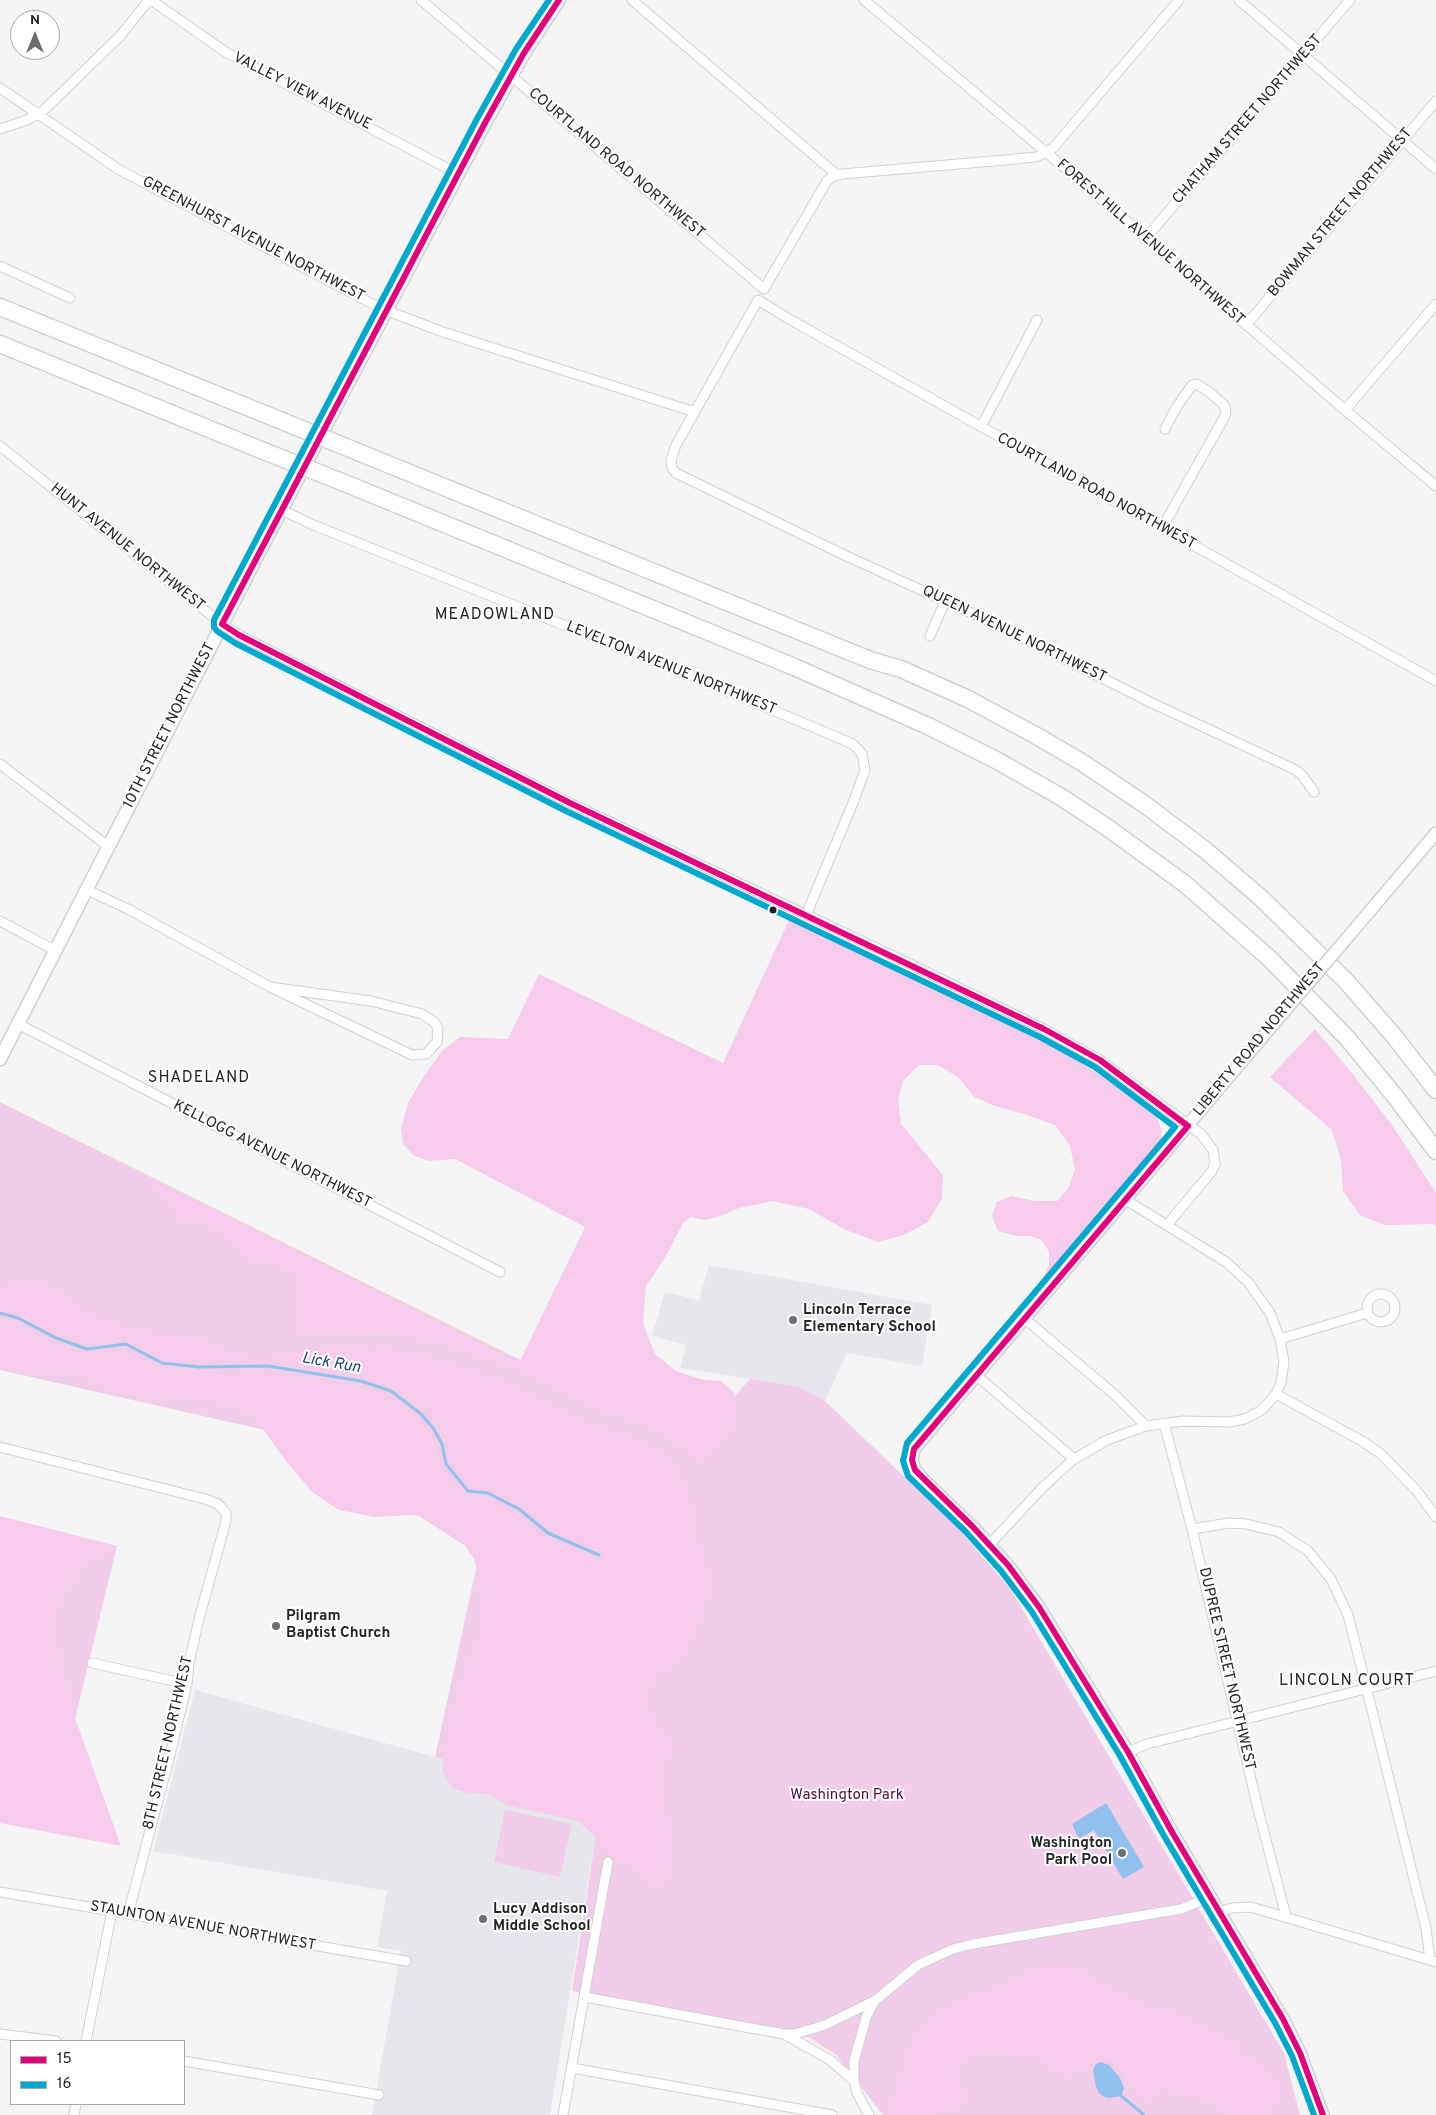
<!DOCTYPE html>
<style>
body{margin:0}
#map{position:relative;width:1436px;height:2115px;overflow:hidden;background:#f5f5f6;font-family:Overpass,sans-serif}
canvas{display:block}
.legend{position:absolute;left:10px;top:2040px;width:175px;height:65px;box-sizing:border-box;background:#fff;border:1px solid #a7a7a8;margin:0;padding:6px 9px;list-style:none;font-size:15px;color:#242425}
.legend li{display:flex;align-items:center;gap:10px;height:25px}
.legend b{width:25px;border:1px solid #a7a7a8}
.north{position:absolute;left:10px;top:10px;width:50px;height:50px;box-sizing:border-box;background:#fff;border:1px solid #a7a7a8;border-radius:50%;rotate:0deg;font-size:14px;font-weight:700;line-height:20px;text-align:center;color:#242425}
.north::after{content:'';display:block;margin:auto;width:18px;height:22px;background:#6d6d6e;clip-path:polygon(50% 0,100% 100%,50% 72%,0 100%)}
</style>
<div id="map">
<canvas width="1436" height="2115"></canvas>
<ul class="legend">
<li><b style="height:6px;background:#e5007d"></b>15</li>
<li><b style="height:6px;background:#00a9ce"></b>16</li>
</ul>
<div class="north">N</div>
</div>
<script>
const c = document.querySelector('canvas').getContext('2d');
c.lineJoin = 'round';
function fillPath(path, color) {
  c.fillStyle = color;
  c.fill(path, 'evenodd');
}
function shape(rows) {
  const path = new Path2D();
  for (const r of rows) {
    if (r.length === 3) {
      path.moveTo(r[0] + r[2], r[1]);
      path.arc(r[0], r[1], r[2], 0, 2 * Math.PI);
      continue;
    }
    path.moveTo(r[0], r[1]);
    for (let i = 2; i < r.length; i += 2) path.lineTo(r[i], r[i + 1]);
  }
  return path;
}
function strokePath(path, color, width, dash) {
  c.strokeStyle = color;
  c.lineWidth = width;
  c.lineCap = dash ? 'butt' : 'round';
  c.setLineDash(dash || []);
  c.stroke(path);
}
function drawText(font, color, halo, rows, align = 'center') {
  c.font = font + ' Overpass,sans-serif';
  c.lineWidth = 4;
  c.setLineDash([]);
  c.textBaseline = 'middle';
  c.strokeStyle = halo;
  c.fillStyle = color;
  for (const [text, x, y, turn = 0] of rows) {
    c.save();
    c.translate(x, y);
    c.rotate((+turn || 0) * Math.PI / 180);
    c.textAlign = isNaN(turn) ? turn : align;
    if (halo) c.strokeText(text, 0, 0);
    c.fillText(text, 0, 0);
    c.restore();
  }
}
fillPath(shape([
 [709,1265,932,1305,922,1366,847,1353,825,1401,800,1387,680,1368,686,1345,652,1336,665,1292,699,1300],
 [195,1690,435,1757,602,1796,550,2115,372,2115,401,1951,377,1947,387,1891,153,1851]
]), '#e7e6ed');
fillPath(shape([
 [0,1102,692,1445,750,1379,800,1387,825,1401,957,1527,1011,1590,1284,2053,1300,2115,883,2115,836,2055,810,2038,572,1991,602,1796,435,1757,479,1555,300,1438,0,1370],
 [117,1546,75,1719,56,1651,51,1624,63,1591,83,1564],
 [505,1810,572,1824,560,1877,494,1862]
]), '#f2cde9');
fillPath(shape([
 [789,920,1039,1037,1094,1071,1151,1111,1158,1119,1161,1129,1161,1139,1156,1151,1024,1311,1019,1306,1041,1283,1049,1265,1049,1252,1042,1240,1030,1236,1016,1236,998,1231,992,1216,997,1202,1011,1196,1035,1201,1057,1201,1068,1189,1075,1170,1070,1146,1055,1125,1024,1114,995,1106,974,1097,958,1077,938,1065,919,1065,903,1081,898,1100,901,1124,943,1175,942,1199,928,1222,904,1235,878,1242,846,1230,809,1209,773,1201,739,1208,718,1217,704,1220,691,1217,683,1223,666,1256,646,1286,643,1324,655,1354,676,1371,700,1379,721,1381,734,1392,736,1411,729,1433,706,1460,697,1461,673,1441,648,1428,625,1418,596,1409,560,1389,522,1372,435,1342,390,1333,346,1331,296,1335,301,1303,298,1278,275,1262,247,1258,203,1220,180,1221,167,1200,134,1171,519,1363,585,1227,455,1159,428,1161,413,1155,403,1144,401,1129,408,1103,424,1076,442,1051,460,1037,508,1039,539,974,723,1063],
 [1315,1029,1351,1072,1392,1125,1436,1193,1436,1226,1434,1224,1384,1225,1360,1215,1343,1191,1341,1160,1332,1130,1270,1077],
 [27,1284,42,1285,57,1290,72,1303,97,1317,130,1330,160,1336,197,1338,245,1358,272,1358,317,1348,394,1350,424,1356,474,1370,544,1400,586,1423,611,1430,663,1453,676,1469,687,1490,693,1512,694,1531,705,1555,707,1581,707,1597,687,1653,679,1663,653,1678,649,1693,649,1709,660,1729,675,1748,663,1763,658,1775,664,1808,671,1829,666,1881,663,1887,656,1887,649,1881,640,1869,607,1854,593,1834,578,1821,506,1805,488,1794,469,1793,452,1788,443,1772,443,1756,453,1708,480,1629,482,1589,474,1559,457,1534,425,1516,409,1515,375,1517,339,1510,312,1492,285,1460,253,1415,230,1404,170,1397,144,1399,114,1392,95,1381,67,1372,35,1374,0,1367,0,1320,15,1324,51,1344,87,1356,123,1352,161,1368,197,1373,268,1374,360,1388,387,1395,417,1418,430,1433,437,1446,443,1468,466,1497,486,1500,515,1515,545,1538,597,1560,606,1559,600,1549,550,1529,522,1504,489,1487,470,1485,452,1463,449,1444,442,1428,426,1408,395,1387,364,1377,270,1362,197,1363,162,1358,125,1339,86,1343,55,1334,18,1314,0,1309,0,1287],
 [0,1516,117,1546,83,1564,63,1591,51,1624,56,1651,75,1718,121,1846,0,1823],
 [1059,1966,1075,1969,1146,2006,1181,2015,1234,2042,1246,2057,1261,2064,1278,2080,1283,2089,1280,2102,1267,2115,1227,2115,1207,2101,1189,2095,1179,2094,1170,2090,1161,2090,1157,2093,1155,2099,1149,2101,1133,2092,1124,2075,1111,2061,1101,2058,1094,2058,1088,2062,1086,2071,1078,2071,1069,2077,1056,2071,1045,2062,1034,2057,1021,2057,1005,2053,982,2052,964,2058,956,2072,959,2085,967,2094,961,2106,950,2107,937,2115,891,2115,894,2096,913,2040,927,2023,946,2008,971,1996,998,1988,1036,1969]
]), '#f6cbeb');
fillPath(shape([
 [1106,1803,1144,1867,1123,1879,1094,1830,1079,1839,1072,1824],
 [1100,2062,1109,2065,1120,2078,1124,2088,1121,2096,1109,2098,1104,2097,1099,2093,1096,2087,1093,2070,1096,2064]
]), '#90c0ed');
strokePath(shape([
 [0,1313,18,1318,56,1338,87,1349,126,1344,162,1363,199,1367,268,1366,361,1381,391,1391,421,1414,433,1428,442,1444,446,1464,468,1491,488,1493,519,1509,548,1533,599,1555],
 [1119,2094,1144,2115]
]), '#90c0ed', 3);
const minor = shape([
 [151,0,227,53,458,174],
 [421,0,764,289,827,181,833,176,842,174,1005,160,1036,157,1045,153,1054,147,1179,0],
 [632,0,837,175],
 [864,0,1071,173,1345,410,1436,486],
 [1239,0,1436,169],
 [0,88,118,169,380,308,443,332,695,412],
 [0,129,27,120,43,111,120,36,149,0],
 [1145,239,1350,0],
 [0,266,70,298],
 [1246,325,1436,101],
 [1345,410,1436,304],
 [981,427,1037,320],
 [0,446,222,624,239,635,570,803,902,960,1044,1029,1100,1060,1201,1134,1213,1150,1215,1164,1212,1171,1167,1225],
 [282,510,311,524,711,684,853,744,862,754,865,770,853,803,806,915],
 [1162,528,1225,416,1226,410,1224,405,1208,391,1196,384,1192,385,1176,408,1165,429],
 [930,636,945,601],
 [0,764,109,847],
 [1314,792,1302,775,1294,769,1154,704,987,620,842,554,676,473,672,468,671,460,676,445,758,300,789,319,1436,681],
 [87,890,128,909,270,987],
 [0,921,56,951],
 [270,987,371,1001,422,1014,434,1022,438,1028,437,1042,426,1054,412,1055,270,987],
 [18,1024,500,1272],
 [1381,1308,14],
 [1025,1319,1114,1394,1146,1426],
 [1280,1339,1367,1313],
 [977,1376,1074,1459],
 [1276,1394,1362,1441,1381,1454,1417,1491,1436,1517],
 [1164,1423,1192,1529,1259,1813,1286,1916],
 [0,1447,205,1499,218,1504,226,1513,226,1521,199,1619,189,1663,187,1684,170,1755,128,1914],
 [1192,1529,1229,1523,1246,1524,1279,1532,1308,1551,1331,1579,1348,1615,1361,1666,1426,1928,1430,1960],
 [990,1544,1043,1487,1074,1459,1088,1451,1107,1440,1146,1426,1183,1421,1229,1422,1245,1419,1262,1410,1276,1394,1281,1383,1284,1362,1280,1339,1270,1313,1248,1282,1226,1262,1126,1200],
 [92,1663,187,1684],
 [1128,1752,1147,1744,1436,1671],
 [0,1892,406,1961],
 [1219,1912,1232,1908,1251,1907,1436,1962],
 [585,1997,734,2025,784,2034,795,2034,825,2025,876,2000,918,1965,953,1949,973,1944,1181,1909,1210,1897],
 [0,2034,56,2041],
 [786,2035,830,2060,854,2081,857,2093,869,2115],
 [86,2041,112,1911],
 [184,2061,379,2095],
 [572,2068,832,2115],
 [854,2081,854,2061,866,2018,874,2002],
 [74,2115,76,2104],
 [563,2115,608,1862]
]);
const tertiary = shape([
 [1353,931,1436,833],
 [1277,1020,914,1449,912,1460,915,1470,923,1479,972,1526,1008,1565,1039,1607,1128,1752,1172,1832,1283,2019,1300,2053,1323,2115]
]);
const secondary = shape([
 [0,1059,256,558,486,121,524,53,559,0]
]);
const motorway = shape([
 [0,307,277,419],
 [0,344,261,450],
 [358,452,870,660,901,669,968,699,1035,735,1083,763,1144,804,1204,849,1261,898,1346,981,1394,1036,1436,1090],
 [342,482,792,666,928,726,996,760,1061,797,1108,828,1185,884,1270,959,1348,1039,1394,1095,1436,1151]
]);
strokePath(minor, '#d0d0d1', 11);
strokePath(tertiary, '#d0d0d1', 14);
strokePath(secondary, '#d0d0d1', 15);
strokePath(motorway, '#d0d0d1', 19);
strokePath(minor, '#fefefe', 9);
strokePath(tertiary, '#fefefe', 11);
strokePath(secondary, '#fefefe', 12);
strokePath(motorway, '#fefefe', 16);
const tertiaryBridge = shape([
 [1277,1020,1353,931]
]);
const motorwayBridge = shape([
 [277,419,358,452],
 [261,450,342,482]
]);
strokePath(tertiaryBridge, '#d0d0d1', 14, []);
strokePath(motorwayBridge, '#d0d0d1', 19, []);
strokePath(tertiaryBridge, '#fefefe', 11);
strokePath(motorwayBridge, '#fefefe', 16);
strokePath(shape([
 [559,0,524,53,486,121,222,624,239,635,570,803,1044,1029,1100,1060,1188,1126,914,1449,912,1460,915,1470,972,1526,1008,1565,1039,1607,1128,1752,1172,1832,1283,2019,1300,2053,1323,2115]
]), '#e5007d', 6);
strokePath(shape([
 [549,0,516,49,478,117,214,620,214,627,217,631,235,643,566,811,1040,1037,1095,1067,1175,1127,907,1443,903,1461,908,1476,966,1532,1001,1571,1032,1612,1120,1756,1164,1836,1275,2023,1292,2056,1314,2115]
]), '#00a9ce', 6);
for (const [x, y, r, color] of [
 [773,910,4.5,"#242425"],
 [793,1320,5,"#6d6d6e"],
 [276,1626,5,"#6d6d6e"],
 [1122,1853,5,"#6d6d6e"],
 [483,1919,5,"#6d6d6e"]
]) {
  const dot = new Path2D();
  dot.arc(x, y, r, 0, 2 * Math.PI);
  c.fillStyle = color;
  c.fill(dot);
  strokePath(dot, '#fff', 2);
}
drawText('15px', '#242425', '#fff', [
 ["VALLEY VIEW AVENUE",302,92,27],
 ["CHATHAM STREET NORTHWEST",1248,120,-49],
 ["COURTLAND ROAD NORTHWEST",616,164,40],
 ["BOWMAN STREET NORTHWEST",1341,213,-50],
 ["GREENHURST AVENUE NORTHWEST",253,240,28],
 ["FOREST HILL AVENUE NORTHWEST",1150,243,41],
 ["COURTLAND ROAD NORTHWEST",1096,492,29],
 ["HUNT AVENUE NORTHWEST",127,548,39],
 ["QUEEN AVENUE NORTHWEST",1014,635,26],
 ["LEVELTON AVENUE NORTHWEST",671,669,22],
 ["10TH STREET NORTHWEST",170,726,-63],
 ["LIBERTY ROAD NORTHWEST",1260,1040,-50],
 ["KELLOGG AVENUE NORTHWEST",272,1155,27],
 ["DUPREE STREET NORTHWEST",1226,1669,77],
 ["8TH STREET NORTHWEST",169,1743,-77],
 ["STAUNTON AVENUE NORTHWEST",203,1927,10]
]);
drawText('bold 15px', '#242425', '#fff', [
 ["Lincoln Terrace",803,1311],
 ["Elementary School",803,1328],
 ["Pilgram",286,1617],
 ["Baptist Church",286,1634],
 ["Washington",1112,1844,"right"],
 ["Park Pool",1112,1861,"right"],
 ["Lucy Addison",493,1910],
 ["Middle School",493,1927]
], 'left');
drawText('15px', '#510d44', '#fff', [
 ["Washington Park",847,1796]
]);
c.letterSpacing = '1px';
drawText('16px', '#242425', '#fff', [
 ["MEADOWLAND",495,616],
 ["SHADELAND",199,1079],
 ["LINCOLN COURT",1347,1682]
]);
c.letterSpacing = '0px';
drawText('italic 16px', '#164973', '#fff', [
 ["Lick Run",331,1364,10]
]);
</script>
